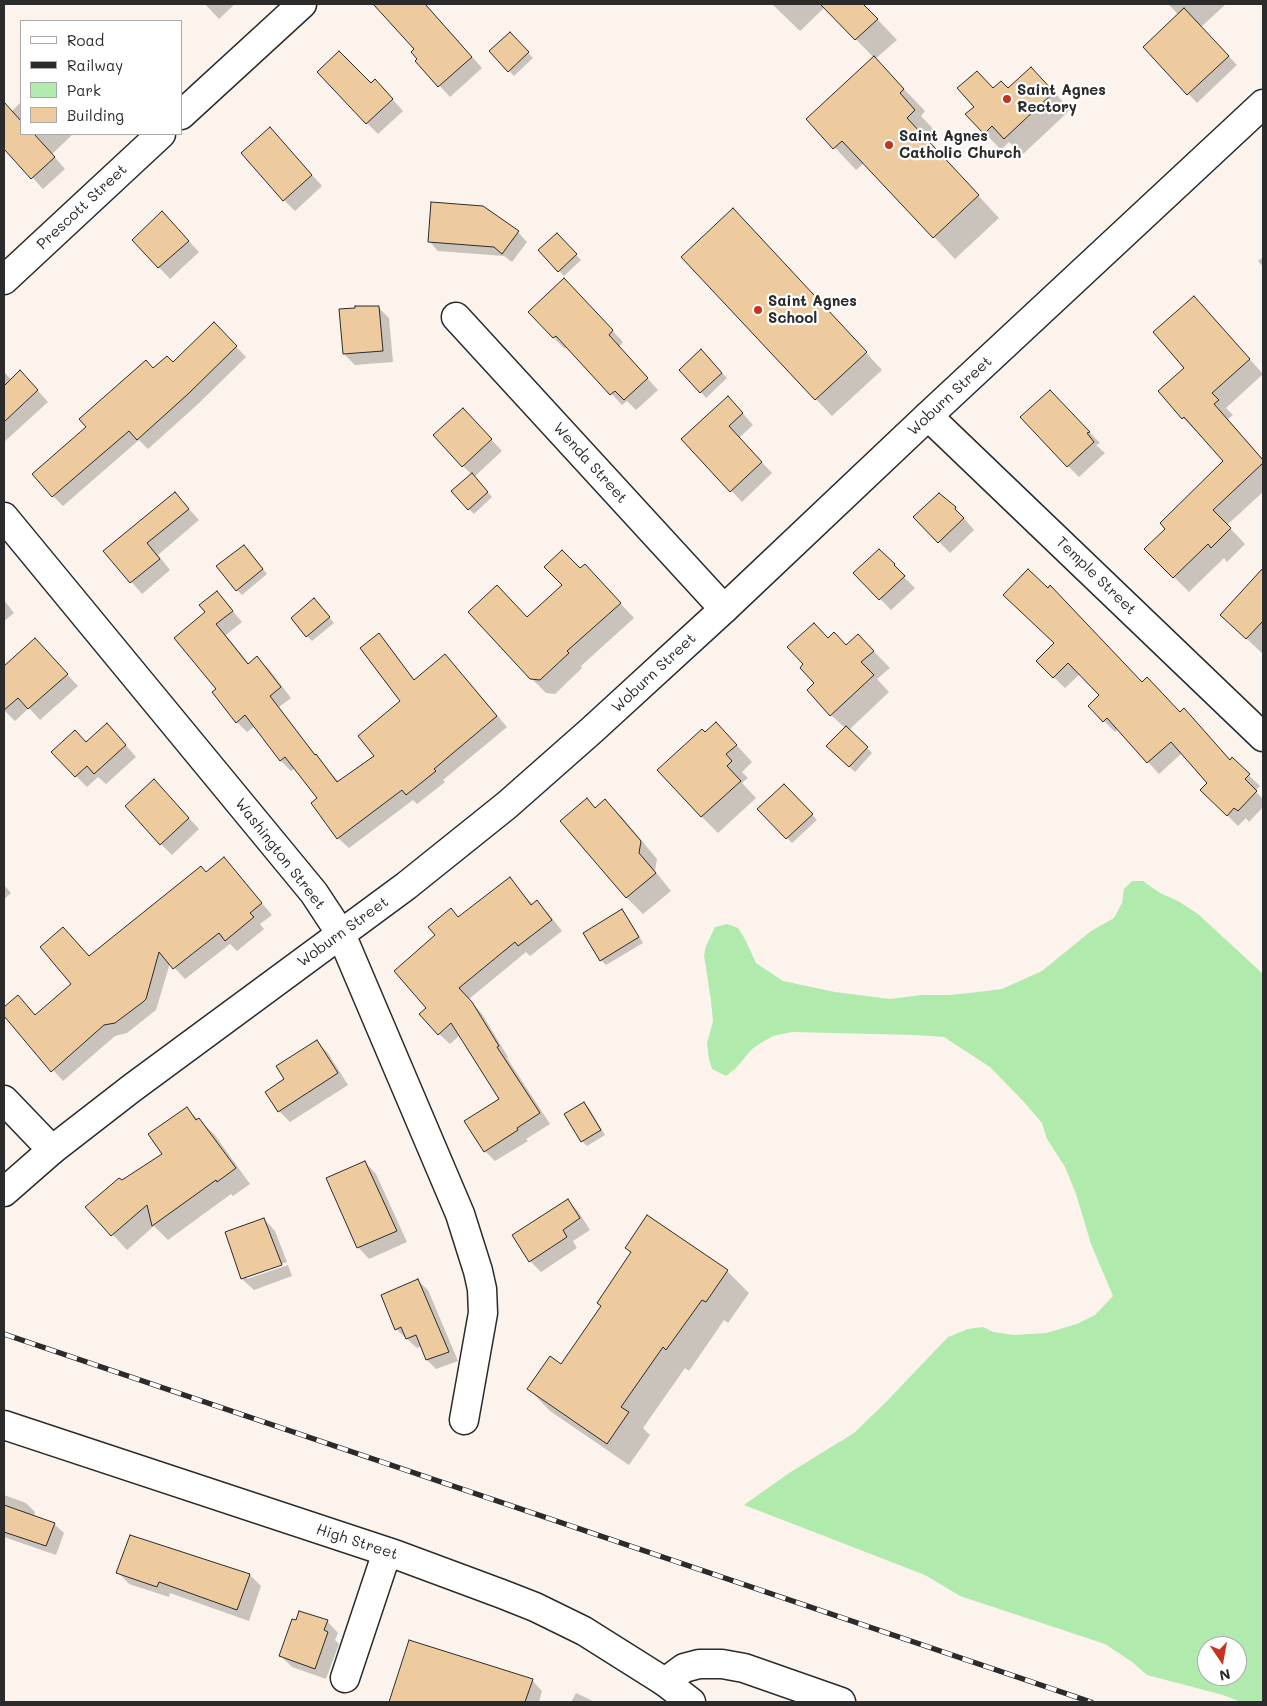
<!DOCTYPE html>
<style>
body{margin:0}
#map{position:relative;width:1267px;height:1706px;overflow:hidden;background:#fcf4ec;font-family:Mali,sans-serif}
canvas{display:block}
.frame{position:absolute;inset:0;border:5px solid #2b2b2b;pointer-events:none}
.legend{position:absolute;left:20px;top:20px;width:162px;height:115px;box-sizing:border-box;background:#fff;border:1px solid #aaa;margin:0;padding:6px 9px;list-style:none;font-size:15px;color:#2b2b2b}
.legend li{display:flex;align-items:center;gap:10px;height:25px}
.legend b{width:25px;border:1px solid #aaa}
.north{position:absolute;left:1197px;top:1636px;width:50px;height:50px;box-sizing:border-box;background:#fff;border:1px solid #aaa;border-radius:50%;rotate:168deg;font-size:14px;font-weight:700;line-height:20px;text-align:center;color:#2b2b2b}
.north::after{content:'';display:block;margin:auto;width:18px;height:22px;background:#c8321e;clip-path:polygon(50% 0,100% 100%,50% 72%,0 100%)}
</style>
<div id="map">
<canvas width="1267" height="1706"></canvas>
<div class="frame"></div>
<ul class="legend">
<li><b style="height:6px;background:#fff"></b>Road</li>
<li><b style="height:6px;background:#2b2b2b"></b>Railway</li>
<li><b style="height:14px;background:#b1eaad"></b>Park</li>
<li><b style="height:14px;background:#eeca9f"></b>Building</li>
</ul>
<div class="north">N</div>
</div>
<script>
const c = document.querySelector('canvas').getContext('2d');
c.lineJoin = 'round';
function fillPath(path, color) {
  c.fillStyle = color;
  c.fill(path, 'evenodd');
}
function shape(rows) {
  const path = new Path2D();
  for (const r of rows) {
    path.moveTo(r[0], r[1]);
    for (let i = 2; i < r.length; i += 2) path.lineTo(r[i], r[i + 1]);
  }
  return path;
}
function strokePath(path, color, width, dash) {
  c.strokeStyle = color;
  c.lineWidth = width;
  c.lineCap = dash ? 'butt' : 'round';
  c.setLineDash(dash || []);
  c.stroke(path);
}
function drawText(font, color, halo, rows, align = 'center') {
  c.font = font + ' Mali,sans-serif';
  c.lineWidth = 4.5;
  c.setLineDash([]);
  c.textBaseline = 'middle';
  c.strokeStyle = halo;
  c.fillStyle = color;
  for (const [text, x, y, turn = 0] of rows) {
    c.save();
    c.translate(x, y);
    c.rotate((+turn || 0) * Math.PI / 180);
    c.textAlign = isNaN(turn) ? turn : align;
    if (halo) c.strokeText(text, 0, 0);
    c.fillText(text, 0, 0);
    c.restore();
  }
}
fillPath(shape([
 [1132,881,1143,881,1160,893,1178,901,1198,914,1263,974,1263,1702,1241,1702,1223,1695,1147,1675,1132,1662,1105,1644,960,1596,925,1575,744,1505,789,1473,854,1433,887,1401,948,1337,968,1329,983,1327,993,1332,1014,1335,1046,1333,1077,1324,1095,1315,1113,1296,1091,1244,1076,1194,1065,1167,1047,1139,1042,1123,1024,1102,990,1067,944,1037,916,1035,792,1032,773,1036,761,1043,752,1049,736,1068,726,1076,712,1069,709,1059,707,1043,713,1021,711,1001,704,955,706,946,715,927,727,924,738,928,745,939,756,963,783,981,835,992,890,999,922,995,950,995,978,992,1002,989,1042,971,1091,931,1114,918,1122,903,1124,889],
 [1207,1646,1237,1646,1237,1676,1207,1676]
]), '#b1eaad');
fillPath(shape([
 [205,4,235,4,219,19],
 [387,4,425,4,482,68,450,97,417,61,419,59,416,49,380,10],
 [772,4,863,4,897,40,875,59,925,111,921,116,936,132,927,140,999,218,955,259,864,163,856,170,808,119,874,58,825,7,800,31],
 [1168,4,1226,4,1201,27,1237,65,1197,103,1144,47,1179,15],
 [510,34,533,58,514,76,491,51],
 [345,56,371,84,386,92,403,111,378,134,367,123],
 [1048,85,1070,110,1022,155,1009,142,1001,150,985,133,975,107,994,89,1008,90],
 [21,102,21,134,73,134,52,154,65,169,43,189,4,147,4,119],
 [281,140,322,186,295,211,284,200],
 [173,224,199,252,170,279,133,240],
 [749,226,882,370,832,416,682,257],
 [518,232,527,242,512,262,504,256,438,251,429,241],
 [557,234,581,260,564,276,540,251],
 [1263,257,1263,267,1258,261],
 [575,290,623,342,619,347,658,390,636,410,627,401,622,405,567,346,565,349,554,338],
 [1194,297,1263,374,1226,408,1233,415,1228,419,1263,460,1263,492,1227,525,1245,544,1227,562,1224,558,1189,592,1146,549,1167,529,1225,461,1199,432,1198,433,1183,418,1186,368],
 [378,307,389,318,393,362,355,365,344,354],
 [214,324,246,357,198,404,148,449,139,440,63,506,53,496,153,369,173,364],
 [706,356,727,378,706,398,701,392],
 [5,373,12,380,31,383,48,402,4,442],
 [1061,403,1100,443,1096,445,1105,453,1079,477,1068,466],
 [739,409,753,425,739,438,772,473,742,502,683,439],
 [474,421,502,451,474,477,492,497,474,514,469,509,472,475,463,466],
 [175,494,199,520,158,555,170,570,142,594,105,551],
 [955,508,974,530,950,553,915,517],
 [249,551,267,574,242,595,237,590],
 [879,551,906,576,904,577,915,588,891,610,855,573],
 [580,569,599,580,634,618,581,666,582,668,555,694,546,693,531,678,527,618],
 [1255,578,1263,586,1263,654,1233,626],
 [217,592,242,622,226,635,249,664,257,658,268,668,291,698,279,707,315,755,339,782,376,756,402,702,379,635,389,646,415,681,455,666,507,727,443,780,445,782,417,804,413,800,349,848,338,838,319,799,295,768,291,771,281,761,255,726,247,732,237,722,218,689,207,612],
 [4,600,14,613,4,621],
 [319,605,334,623,312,641,307,636],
 [858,635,890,668,877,679,889,692,849,730,872,753,855,772,828,746,845,728,831,715,816,683,829,639,846,646],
 [35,640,78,686,40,720,29,708,15,721,4,710,4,668],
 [1055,643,1142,683,1180,713,1184,709,1230,761,1232,759,1260,786,1255,791,1263,799,1263,807,1249,822,1246,818,1238,826,1202,790,1209,783,1182,753,1159,774,1118,729,1115,732,1089,706,1101,695,1080,674,1065,688,1037,661],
 [705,733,732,740,752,762,742,772,748,778,742,783,756,798,718,833,701,816],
 [118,736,136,757,106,784,98,777,87,787,76,776,87,743],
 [784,786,817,820,792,843,759,809],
 [165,792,199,829,172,855,161,844],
 [605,800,622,817,657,859,655,871,671,891,643,914,627,898,562,822,595,809],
 [224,859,272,915,260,924,264,929,237,951,230,944,185,979,170,963,156,1010,127,1033,115,1036,63,1081,4,1015,4,1008,18,996,36,1016,73,984,63,929,90,957,206,873],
 [510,879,533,905,537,902,548,913,562,931,530,956,526,952,469,999,482,1014,508,1057,507,1058,550,1124,526,1139,528,1141,495,1161,485,1151,500,1099,460,1035,450,1044,439,1034,428,1008,437,935,451,910,459,918],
 [4,885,11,893,4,899],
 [622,911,627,916,643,943,606,965,601,960],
 [317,1042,328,1053,348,1085,290,1122,279,1111,286,1080],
 [583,1103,589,1108,605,1135,587,1146,582,1141],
 [187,1109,214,1134,250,1184,233,1196,231,1194,168,1240,154,1226,127,1250,87,1207,163,1154],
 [365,1162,376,1174,407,1242,369,1259,358,1247,328,1179],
 [567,1200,578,1211,590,1230,573,1241,577,1248,541,1272,530,1261],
 [264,1219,275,1231,287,1262,247,1276,247,1279,288,1265,292,1276,254,1290,242,1279,226,1233],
 [626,1248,727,1271,749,1293,728,1323,724,1320,689,1371,685,1368,643,1428,650,1435,629,1465,550,1411,529,1389,561,1366,602,1307,632,1253],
 [418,1281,428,1290,458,1361,436,1369,427,1360,422,1346,417,1348,396,1329],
 [4,1495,26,1503,35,1512,34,1517,54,1524,64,1533,56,1555,4,1537],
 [118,1572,250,1575,261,1586,249,1621,170,1593,169,1597,129,1584],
 [327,1621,338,1633,335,1640,339,1644,326,1679,292,1667,281,1656,297,1622],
 [410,1642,532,1680,542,1691,539,1702,463,1702,447,1697,446,1702,429,1698,427,1702,390,1702],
 [576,1693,595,1702,571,1702]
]), '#0003');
const building = shape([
 [373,4,425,4,472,57,438,87,415,61,417,59,411,52,414,49,373,4],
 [820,4,863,4,878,19,855,40,820,4],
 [1184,8,1229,56,1187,95,1143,47,1184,8],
 [510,32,529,52,508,72,489,51,510,32],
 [339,51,371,83,375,79,393,99,366,124,317,72,339,51],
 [874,56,904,89,900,93,915,110,907,118,979,195,933,238,842,141,833,149,806,119,874,56],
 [1031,67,1054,92,1004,139,992,126,984,134,965,114,974,107,957,88,977,71,993,88,1001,81,1008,88,1031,67],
 [4,102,21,121,21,134,34,134,55,157,31,179,4,149,4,102],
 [270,127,312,175,283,201,241,153,270,127],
 [431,202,483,206,519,231,502,254,494,247,428,242,431,202],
 [733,208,867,352,815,400,681,257,733,208],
 [162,211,189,241,158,268,132,240,162,211],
 [557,233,577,254,558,272,538,250,557,233],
 [564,278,613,330,609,335,648,378,624,400,615,391,610,395,556,336,553,338,528,312,564,278],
 [1194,296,1250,359,1212,393,1219,400,1214,404,1263,460,1263,463,1213,510,1231,528,1211,548,1208,544,1173,578,1144,549,1165,529,1160,523,1223,461,1184,417,1182,419,1158,391,1184,368,1153,332,1194,296],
 [355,306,379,306,383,351,343,354,339,309,355,308,355,306],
 [214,322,237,346,188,394,137,440,129,431,52,497,32,474,86,427,79,419,146,360,153,368,167,356,173,362,214,322],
 [701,349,722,373,700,393,679,370,701,349],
 [20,370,38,390,4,422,4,386,20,370],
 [1050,390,1090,432,1087,433,1094,442,1067,467,1020,417,1050,390],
 [728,396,743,413,729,426,762,462,730,492,681,439,728,396],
 [463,408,492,439,462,467,433,435,463,408],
 [472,473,488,492,468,510,451,491,472,473],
 [175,492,189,509,147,543,160,559,130,583,103,551,175,492],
 [939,493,956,507,955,509,964,518,938,543,913,517,939,493],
 [244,545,263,569,236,591,216,566,244,545],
 [879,549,895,564,894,565,905,576,879,600,853,573,879,549],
 [562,550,580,568,585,564,621,603,567,651,569,653,540,680,530,679,468,612,497,585,527,617,562,585,544,567,562,550],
 [1263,568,1263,621,1246,639,1220,615,1263,568],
 [1028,569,1048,588,1050,585,1142,682,1147,677,1180,712,1184,708,1230,760,1232,757,1250,774,1245,779,1257,791,1238,811,1234,808,1227,816,1200,790,1207,783,1171,742,1147,763,1107,718,1103,722,1088,706,1099,695,1068,663,1053,678,1036,661,1054,643,1003,595,1028,569],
 [217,591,233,611,216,624,248,664,257,656,281,687,270,696,315,755,316,754,337,782,374,756,358,736,400,701,360,648,379,633,414,680,445,654,497,716,434,769,436,771,406,795,402,790,337,839,311,803,317,798,285,757,280,761,245,715,236,723,212,692,216,689,174,638,205,612,199,605,217,591],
 [314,598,330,617,306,637,291,618,314,598],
 [814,623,828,638,834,632,846,645,858,634,874,651,861,662,874,675,830,716,807,690,814,683,800,668,803,664,787,647,814,623],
 [35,638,68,674,28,709,18,698,4,710,4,666,35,638],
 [716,722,737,745,726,754,732,761,727,766,741,781,701,817,657,770,702,729,705,732,716,722],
 [107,723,126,745,94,774,87,766,75,777,51,752,75,730,86,742,107,723],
 [846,726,868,747,849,767,826,746,846,726],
 [154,779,189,818,160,845,125,806,154,779],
 [784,784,813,814,786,839,757,809,784,784],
 [587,798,595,808,605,799,641,841,639,853,656,873,626,898,560,821,587,798],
 [224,857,262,903,250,913,254,917,225,941,219,933,173,969,159,952,146,999,143,1002,115,1023,104,1025,51,1072,4,1016,4,1007,18,995,35,1015,71,984,40,947,63,927,89,956,201,866,206,872,224,857],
 [510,877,531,905,537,900,552,920,518,946,515,942,459,988,472,1002,499,1046,497,1047,540,1113,517,1128,518,1130,484,1152,464,1121,499,1099,451,1023,438,1035,419,1014,426,1008,394,971,435,935,428,927,451,908,458,917,510,877],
 [622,909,639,937,600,961,583,933,622,909],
 [317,1040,338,1073,278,1112,265,1092,284,1079,276,1066,317,1040],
 [584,1102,601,1130,581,1142,564,1114,584,1102],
 [187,1107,196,1120,199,1118,236,1168,217,1182,216,1180,152,1226,147,1205,111,1236,85,1207,119,1178,122,1180,162,1154,148,1134,187,1107],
 [365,1161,397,1231,357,1248,326,1178,365,1161],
 [568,1199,580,1218,563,1230,567,1237,529,1262,512,1235,568,1199],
 [647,1215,728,1270,706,1302,702,1300,666,1350,663,1347,621,1407,629,1412,607,1444,527,1389,550,1356,561,1364,601,1306,597,1303,631,1252,625,1248,647,1215],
 [264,1218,282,1265,241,1279,225,1232,264,1218],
 [418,1279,449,1352,426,1360,416,1335,406,1339,401,1327,395,1330,381,1295,418,1279],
 [4,1505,55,1523,46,1546,4,1532,4,1505],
 [130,1535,250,1574,237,1610,159,1582,157,1587,116,1573,130,1535],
 [299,1611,328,1620,324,1630,328,1632,315,1669,279,1656,292,1619,296,1620,299,1611],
 [409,1640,533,1679,525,1702,389,1702,409,1640]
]);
fillPath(building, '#eeca9f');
strokePath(building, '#2b2b2b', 1);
const street = shape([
 [181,115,302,4],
 [4,280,161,134],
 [456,317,724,609],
 [928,416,1263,737],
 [4,517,314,893,341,934,460,1214,478,1271,482,1289,483,1313,464,1420],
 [4,1100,52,1150],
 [345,1678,387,1552],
 [665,1682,684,1668,699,1664,722,1664,744,1668,841,1702]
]);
const secondary = shape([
 [4,1192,52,1150,132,1088,406,886,507,805,592,730,724,609,928,416,1263,104],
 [4,1425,397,1555,502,1594,535,1607,584,1631,665,1682,691,1702]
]);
strokePath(street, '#2b2b2b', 31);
strokePath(secondary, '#2b2b2b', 31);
strokePath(street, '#fff', 28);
strokePath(secondary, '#fff', 28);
const rail = shape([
 [4,1334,1091,1702]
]);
strokePath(rail, '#2b2b2b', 5.5);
strokePath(rail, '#fff', 4, [11]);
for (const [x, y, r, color] of [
 [1007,99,5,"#c8321e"],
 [889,145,5,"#c8321e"],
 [758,310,5,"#c8321e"]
]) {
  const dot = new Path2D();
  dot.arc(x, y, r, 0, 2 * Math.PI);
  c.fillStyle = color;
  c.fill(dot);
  strokePath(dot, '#fff', 2);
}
drawText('bold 15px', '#2b2b2b', '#fff', [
 ["Saint Agnes",1017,90],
 ["Rectory",1017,107],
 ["Saint Agnes",899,136],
 ["Catholic Church",899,153],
 ["Saint Agnes",768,301],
 ["School",768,318]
], 'left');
drawText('15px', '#2b2b2b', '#fff', [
 ["Prescott Street",82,207,-43],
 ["Woburn Street",950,396,-43],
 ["Wenda Street",590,463,48],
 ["Temple Street",1096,576,44],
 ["Woburn Street",654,673,-43],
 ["Washington Street",280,854,52],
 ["Woburn Street",343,932,-36],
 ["High Street",357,1542,18]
]);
</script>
